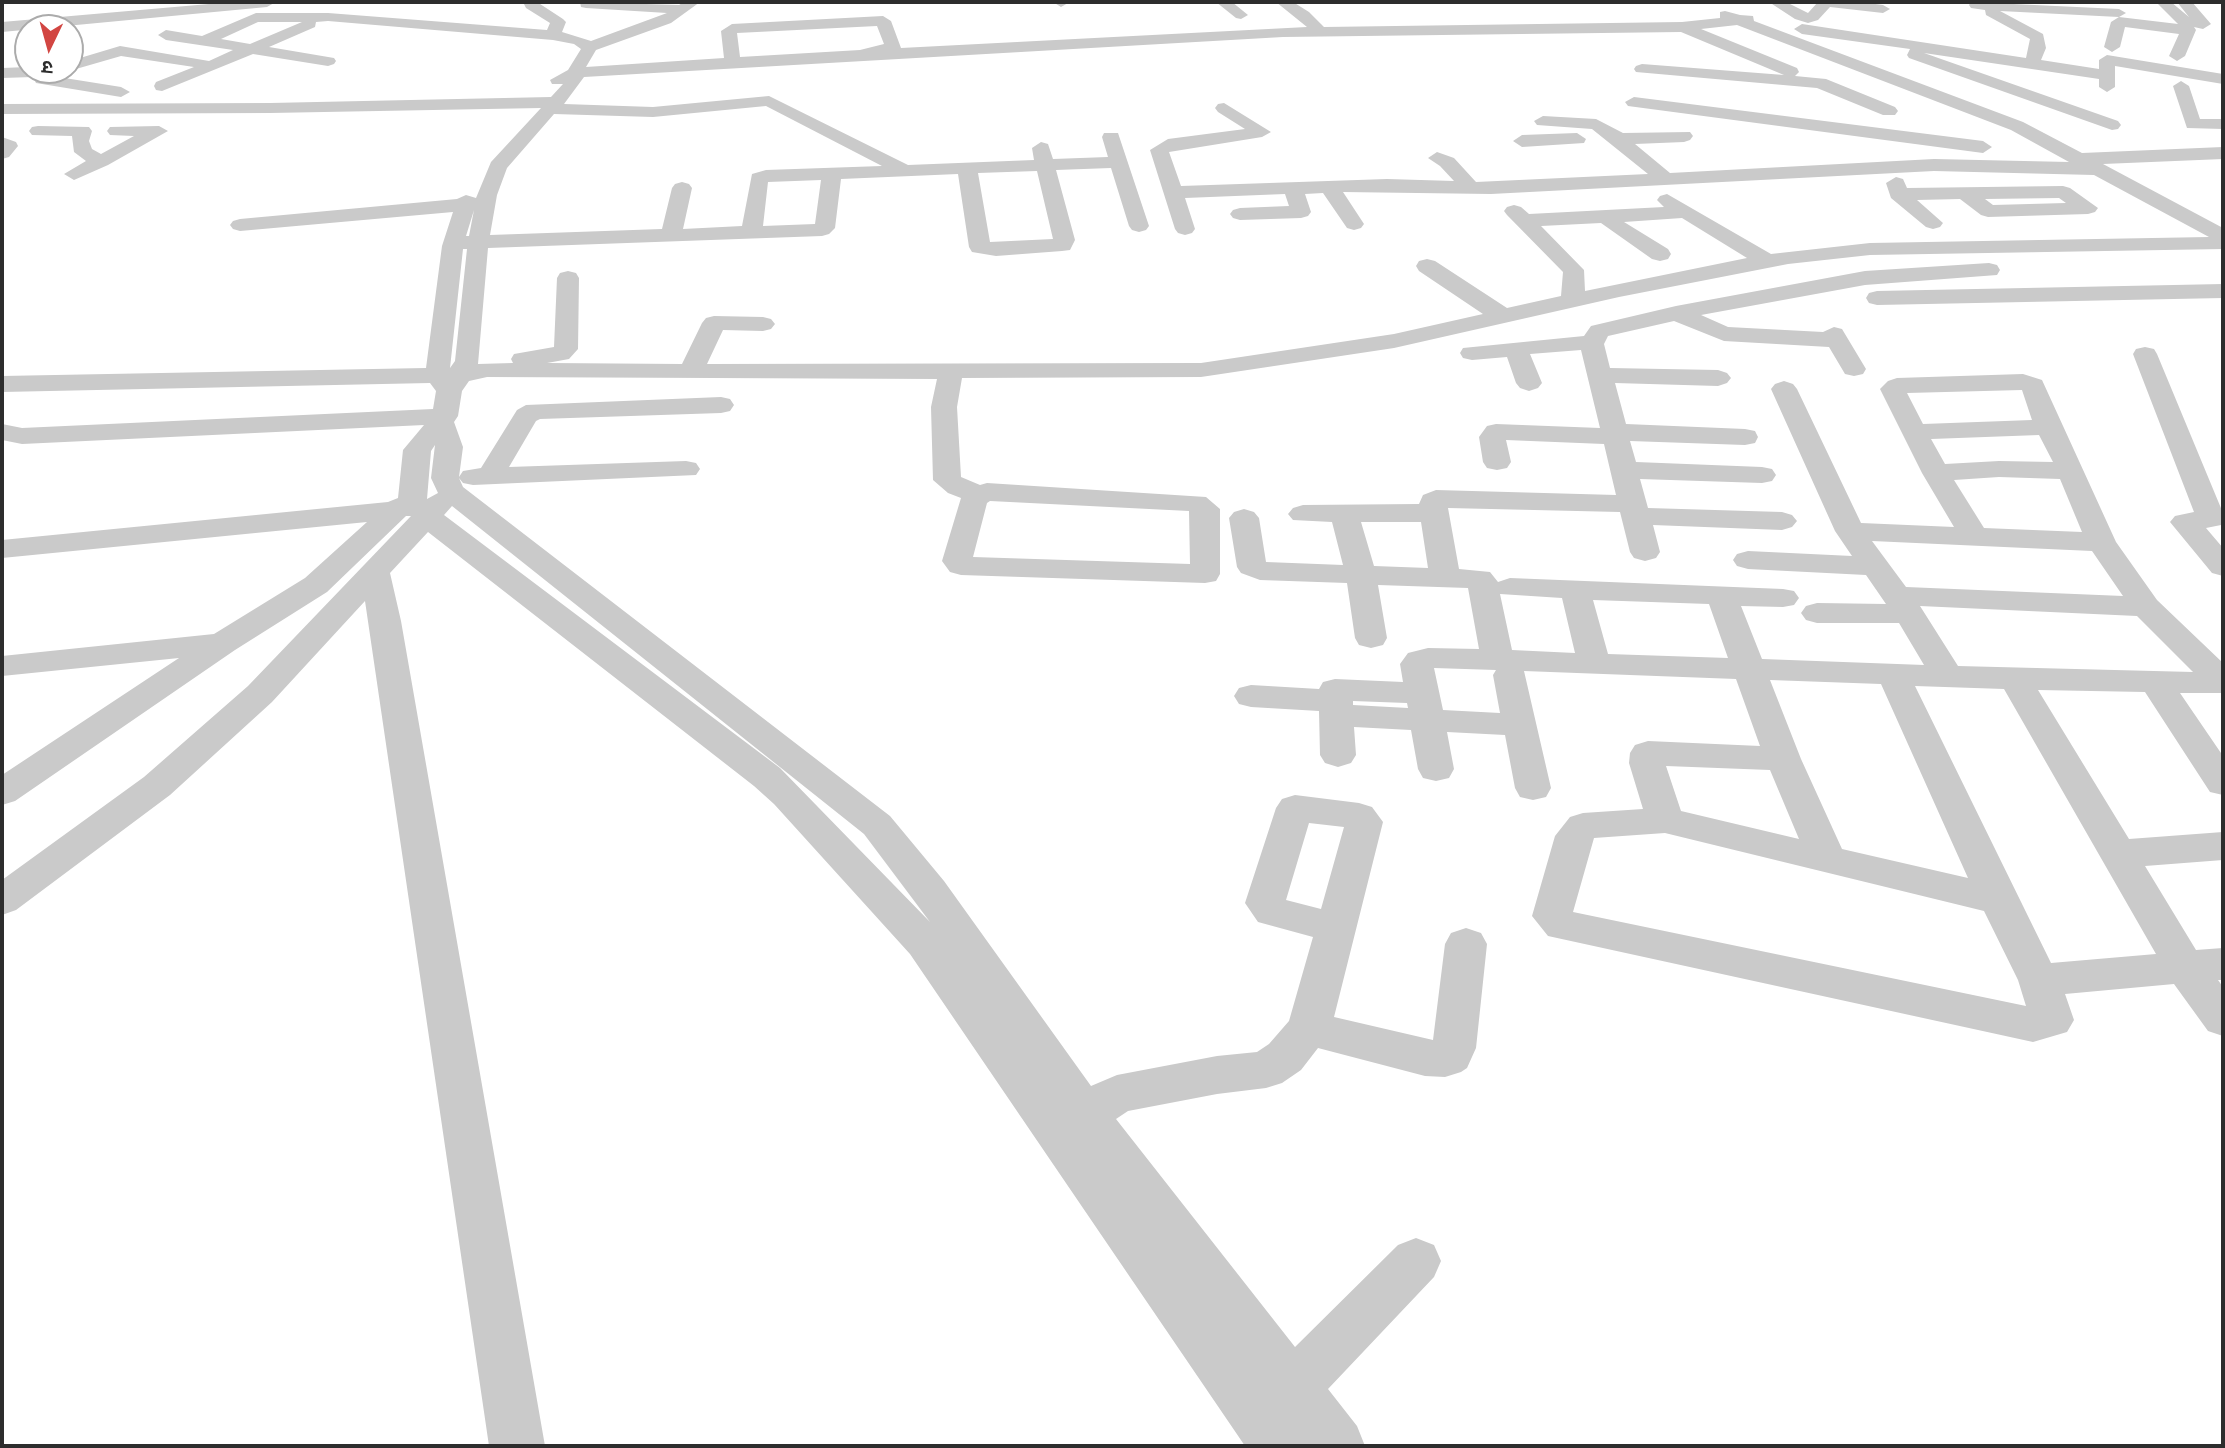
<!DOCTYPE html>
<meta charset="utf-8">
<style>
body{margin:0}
#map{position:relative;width:2225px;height:1448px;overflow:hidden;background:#fff;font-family:"Titillium Web","Noto Sans Devanagari",sans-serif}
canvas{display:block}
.frame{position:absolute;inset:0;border:4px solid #2d2d2d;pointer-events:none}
.north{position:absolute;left:14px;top:14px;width:70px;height:70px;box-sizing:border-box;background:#fff;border:2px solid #ababab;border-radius:50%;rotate:185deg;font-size:19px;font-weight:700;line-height:28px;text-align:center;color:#2d2d2d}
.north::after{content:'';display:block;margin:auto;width:24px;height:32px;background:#d24642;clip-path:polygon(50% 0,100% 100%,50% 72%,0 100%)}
</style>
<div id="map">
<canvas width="2225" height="1448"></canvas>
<div class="frame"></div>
<div class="north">उ</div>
</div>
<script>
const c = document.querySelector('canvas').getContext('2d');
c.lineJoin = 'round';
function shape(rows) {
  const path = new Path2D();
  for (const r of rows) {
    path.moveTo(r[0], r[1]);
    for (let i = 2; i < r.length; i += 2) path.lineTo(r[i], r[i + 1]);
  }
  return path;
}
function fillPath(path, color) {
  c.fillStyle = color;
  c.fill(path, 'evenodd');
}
fillPath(shape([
 [232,2,274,3,267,7,2,32,2,22,232,2],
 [523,2,537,2,563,19,566,22,562,32,591,41,667,13,586,8,581,7,580,2,679,5,684,2,700,2,671,23,596,50,586,67,724,58,721,31,732,24,883,16,891,21,901,48,1307,27,1276,2,1293,2,1309,12,1324,27,1682,22,1720,18,1720,12,1725,11,1740,15,1753,16,1754,21,2023,122,2082,153,2223,147,2223,159,2103,164,2223,228,2223,249,1870,255,1788,264,1619,297,1394,348,1201,377,962,378,957,407,961,477,980,485,987,483,1206,497,1220,509,1220,574,1216,581,1205,583,961,575,950,572,942,561,961,498,948,493,933,480,931,407,937,379,487,377,469,381,462,391,458,416,454,422,463,447,459,477,463,471,481,468,517,410,526,405,721,397,730,399,734,405,730,411,721,413,540,419,536,421,509,467,686,461,696,463,700,469,696,475,473,485,463,483,459,478,463,487,890,816,944,881,1091,1086,1117,1075,1217,1056,1257,1052,1269,1044,1289,1021,1313,937,1258,922,1245,903,1276,808,1282,799,1295,795,1359,803,1372,807,1383,822,1334,1017,1433,1040,1445,944,1451,933,1466,928,1481,933,1487,944,1476,1048,1467,1068,1461,1072,1445,1077,1425,1076,1318,1048,1301,1070,1282,1083,1266,1088,1217,1094,1128,1111,1116,1119,1295,1347,1398,1245,1416,1238,1434,1245,1441,1261,1434,1277,1328,1389,1357,1426,1365,1446,1245,1446,910,954,774,804,754,786,428,532,390,573,401,621,545,1446,489,1446,365,601,272,702,170,795,16,910,2,915,2,880,144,777,248,686,411,516,406,516,327,592,235,650,15,801,2,805,2,775,179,658,2,676,2,656,214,634,305,578,367,522,2,558,2,540,388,502,398,498,403,450,424,425,22,444,2,440,2,424,22,428,433,409,436,391,430,383,2,392,2,376,426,368,442,246,453,212,240,231,233,229,230,225,233,221,240,219,457,199,466,195,476,198,491,162,541,108,270,113,2,114,2,104,270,103,551,97,563,84,552,84,550,80,568,70,581,49,574,44,553,40,328,21,316,22,315,27,269,47,334,58,336,61,334,64,328,66,253,54,162,91,156,90,154,86,156,82,194,67,121,56,76,69,70,71,66,70,70,70,70,61,120,46,209,61,233,50,166,40,158,35,166,30,202,36,256,13,328,13,547,30,550,23,526,8,523,2],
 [258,22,302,22,250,44,221,39,258,22],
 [1737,25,2011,130,2069,162,1934,159,1670,173,1635,144,1684,142,1690,140,1693,136,1690,132,1623,133,1596,119,1543,116,1534,121,1537,125,1592,129,1648,174,1476,182,1454,158,1437,152,1428,158,1440,166,1454,181,1387,179,1181,186,1169,152,1262,137,1271,132,1224,103,1218,104,1215,108,1218,112,1245,129,1168,139,1150,150,1175,229,1178,233,1185,235,1192,233,1195,229,1185,198,1285,194,1289,206,1240,208,1233,210,1230,214,1233,218,1240,220,1301,218,1308,216,1311,212,1305,194,1323,193,1347,228,1354,230,1361,228,1364,224,1343,192,1491,194,1934,171,2094,175,2209,237,1870,243,1771,254,1667,194,1660,196,1657,200,1664,207,1529,214,1521,207,1514,205,1507,207,1504,211,1507,215,1563,272,1561,296,1507,308,1435,261,1427,259,1419,261,1416,266,1419,271,1483,314,1394,334,1201,363,707,364,723,330,763,331,771,329,775,324,771,319,763,317,714,316,706,318,702,323,682,364,547,363,569,359,578,349,579,278,576,273,568,271,560,273,557,278,554,347,514,354,511,359,513,363,478,364,488,248,822,236,829,234,835,228,841,179,958,174,969,247,972,252,996,256,1062,251,1070,250,1075,240,1056,170,1111,168,1129,226,1132,230,1139,232,1146,230,1149,226,1118,133,1104,133,1102,137,1108,157,1053,159,1048,144,1041,142,1032,148,1034,160,908,165,769,96,653,107,564,104,584,77,1283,37,1681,32,1784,75,1642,64,1636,66,1634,69,1636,72,1817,88,1883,115,1895,115,1898,111,1895,107,1826,79,1795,76,1799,72,1797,68,1701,29,1737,25],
 [877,26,884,44,860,50,740,57,737,33,877,26],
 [766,106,882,166,766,170,752,174,742,226,683,229,692,188,689,184,682,182,675,184,672,188,662,229,490,235,497,195,507,168,554,114,653,117,766,106],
 [1037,171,1053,239,990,242,978,173,1037,171],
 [821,180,815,224,763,226,768,182,821,180],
 [474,210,469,236,466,236,474,210],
 [1682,218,1747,258,1585,291,1584,270,1541,226,1601,223,1652,259,1660,261,1668,259,1671,254,1668,249,1624,222,1682,218],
 [463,249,467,249,455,361,450,368,463,249],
 [435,445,431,478,438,493,427,499,431,451,435,445],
 [990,501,1189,511,1190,564,973,557,987,503,990,501],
 [452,506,864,834,930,922,780,768,444,515,452,506],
 [1309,823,1344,827,1321,909,1286,900,1309,823],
 [1053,2,1067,2,1068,3,1061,7,1053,2],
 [1216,2,1232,2,1248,15,1241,19,1236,18,1216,2],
 [1769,2,1786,2,1808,13,1818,2,1861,2,1883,5,1890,9,1883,13,1830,7,1818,20,1808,23,1795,19,1769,2],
 [1971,2,2119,9,2126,13,2119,17,2178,24,2156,2,2171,2,2189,17,2177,2,2192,2,2211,24,2203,29,2194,27,2196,30,2185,56,2177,61,2169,56,2179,34,2125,27,2120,47,2112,52,2104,47,2111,22,2119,17,2000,11,2043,34,2046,48,2041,60,2099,69,2099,60,2107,55,2223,74,2223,84,2115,66,2115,87,2107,92,2099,87,2099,79,1924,53,2118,121,2121,125,2118,129,2112,130,1909,58,1907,55,1910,49,1802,34,1794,29,1802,24,2026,58,2030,39,1986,15,1985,10,1971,8,1969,5,1971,2],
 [28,67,28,70,44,70,52,76,121,87,130,92,121,97,42,84,36,83,33,77,2,78,2,68,28,67],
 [2181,81,2189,86,2200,119,2223,119,2223,129,2187,128,2173,86,2181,81],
 [1634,97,1983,141,1992,147,1983,153,1628,106,1625,102,1634,97],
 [38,126,89,127,92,131,89,141,92,149,101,154,134,136,110,135,107,131,110,127,159,126,168,131,108,165,74,180,64,174,86,161,74,152,72,136,32,135,29,131,32,127,38,126],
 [1577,133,1586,139,1584,143,1522,147,1513,141,1522,135,1577,133],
 [2,137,16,142,18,146,9,157,2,159,2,137],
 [1896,177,1903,179,1907,188,2063,186,2070,188,2098,208,2095,212,2088,214,1988,217,1981,215,1960,199,1917,200,1943,223,1940,227,1933,229,1926,227,1891,198,1886,183,1896,177],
 [2059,198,2066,203,1993,205,1985,199,2059,198],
 [1989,263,1997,265,2000,270,1997,275,1865,285,1701,315,1728,327,1823,332,1834,327,1842,329,1866,369,1863,374,1854,376,1845,374,1829,347,1724,341,1674,321,1608,336,1604,344,1610,368,1718,370,1727,373,1731,378,1727,383,1718,386,1615,383,1626,424,1745,429,1755,431,1758,437,1755,443,1745,445,1630,441,1636,462,1762,467,1772,469,1776,475,1772,481,1762,483,1640,479,1648,508,1782,512,1792,515,1797,521,1792,527,1782,530,1653,525,1660,552,1656,558,1645,561,1634,558,1630,552,1620,512,1448,508,1459,569,1490,572,1498,582,1510,578,1783,589,1794,591,1799,598,1794,605,1783,607,1741,606,1762,659,1924,665,1899,623,1817,623,1806,620,1801,613,1806,606,1817,603,1886,604,1866,575,1748,569,1737,566,1733,560,1737,554,1748,551,1852,556,1835,531,1771,389,1775,384,1784,381,1793,384,1797,389,1861,523,1954,527,1922,473,1880,389,1888,381,1897,378,2023,374,2042,380,2116,542,2157,600,2223,663,2223,693,2180,693,2223,756,2223,795,2210,792,2145,692,2038,690,2129,839,2223,832,2223,860,2145,866,2196,950,2223,948,2223,980,2218,980,2223,987,2223,1036,2208,1031,2174,984,2065,994,2074,1020,2067,1032,2033,1042,1548,936,1532,916,1555,836,1570,817,1583,813,1643,809,1629,763,1630,753,1635,745,1648,741,1760,746,1736,679,1524,671,1551,788,1546,797,1533,800,1520,797,1515,788,1505,735,1447,732,1454,769,1449,778,1436,781,1423,778,1418,769,1411,730,1354,727,1356,755,1351,763,1338,767,1325,763,1320,755,1319,711,1251,707,1239,704,1234,696,1239,688,1251,685,1319,689,1323,682,1335,679,1403,682,1400,664,1408,653,1428,648,1479,649,1468,588,1378,585,1387,638,1383,645,1371,648,1359,645,1355,638,1347,583,1260,580,1241,573,1237,567,1229,518,1234,512,1244,509,1254,512,1259,518,1266,562,1343,565,1332,522,1293,520,1288,514,1293,508,1303,505,1419,504,1423,495,1436,490,1616,495,1604,444,1506,440,1511,462,1507,468,1497,470,1487,468,1483,462,1479,437,1487,426,1496,424,1600,428,1581,350,1530,354,1542,383,1538,388,1529,391,1520,388,1516,383,1507,357,1472,360,1463,358,1460,353,1463,348,1584,336,1591,326,1676,306,1865,271,1989,263],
 [2022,390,2032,420,1923,424,1907,393,2022,390],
 [2039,435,2053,462,1999,461,1945,464,1931,439,2039,435],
 [1999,477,2060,479,2082,532,1984,528,1954,480,1999,477],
 [1361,522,1421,522,1428,568,1374,566,1361,522],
 [1872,541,2092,551,2123,596,1906,587,1872,541],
 [1500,594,1562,598,1575,653,1512,650,1500,594],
 [1593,600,1709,604,1728,658,1608,654,1593,600],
 [1920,606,2137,616,2193,672,1958,666,1920,606],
 [1434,668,1496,670,1493,675,1500,713,1443,710,1434,668],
 [1770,680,1881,684,1968,878,1842,849,1801,759,1770,680],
 [1915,686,2004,689,2156,954,2051,963,1915,686],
 [1353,701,1407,703,1408,708,1353,705,1353,701],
 [1666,766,1770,770,1799,839,1681,811,1666,766],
 [1665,833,1984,911,2018,980,2026,1006,1573,912,1594,838,1665,833],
 [2223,284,2223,298,1877,305,1869,303,1866,298,1869,293,1877,291,2223,284],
 [2145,347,2154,349,2157,354,2223,513,2221,525,2206,528,2223,548,2223,576,2212,573,2170,522,2175,516,2194,512,2133,354,2136,349,2145,347]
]), '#cacaca');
</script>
